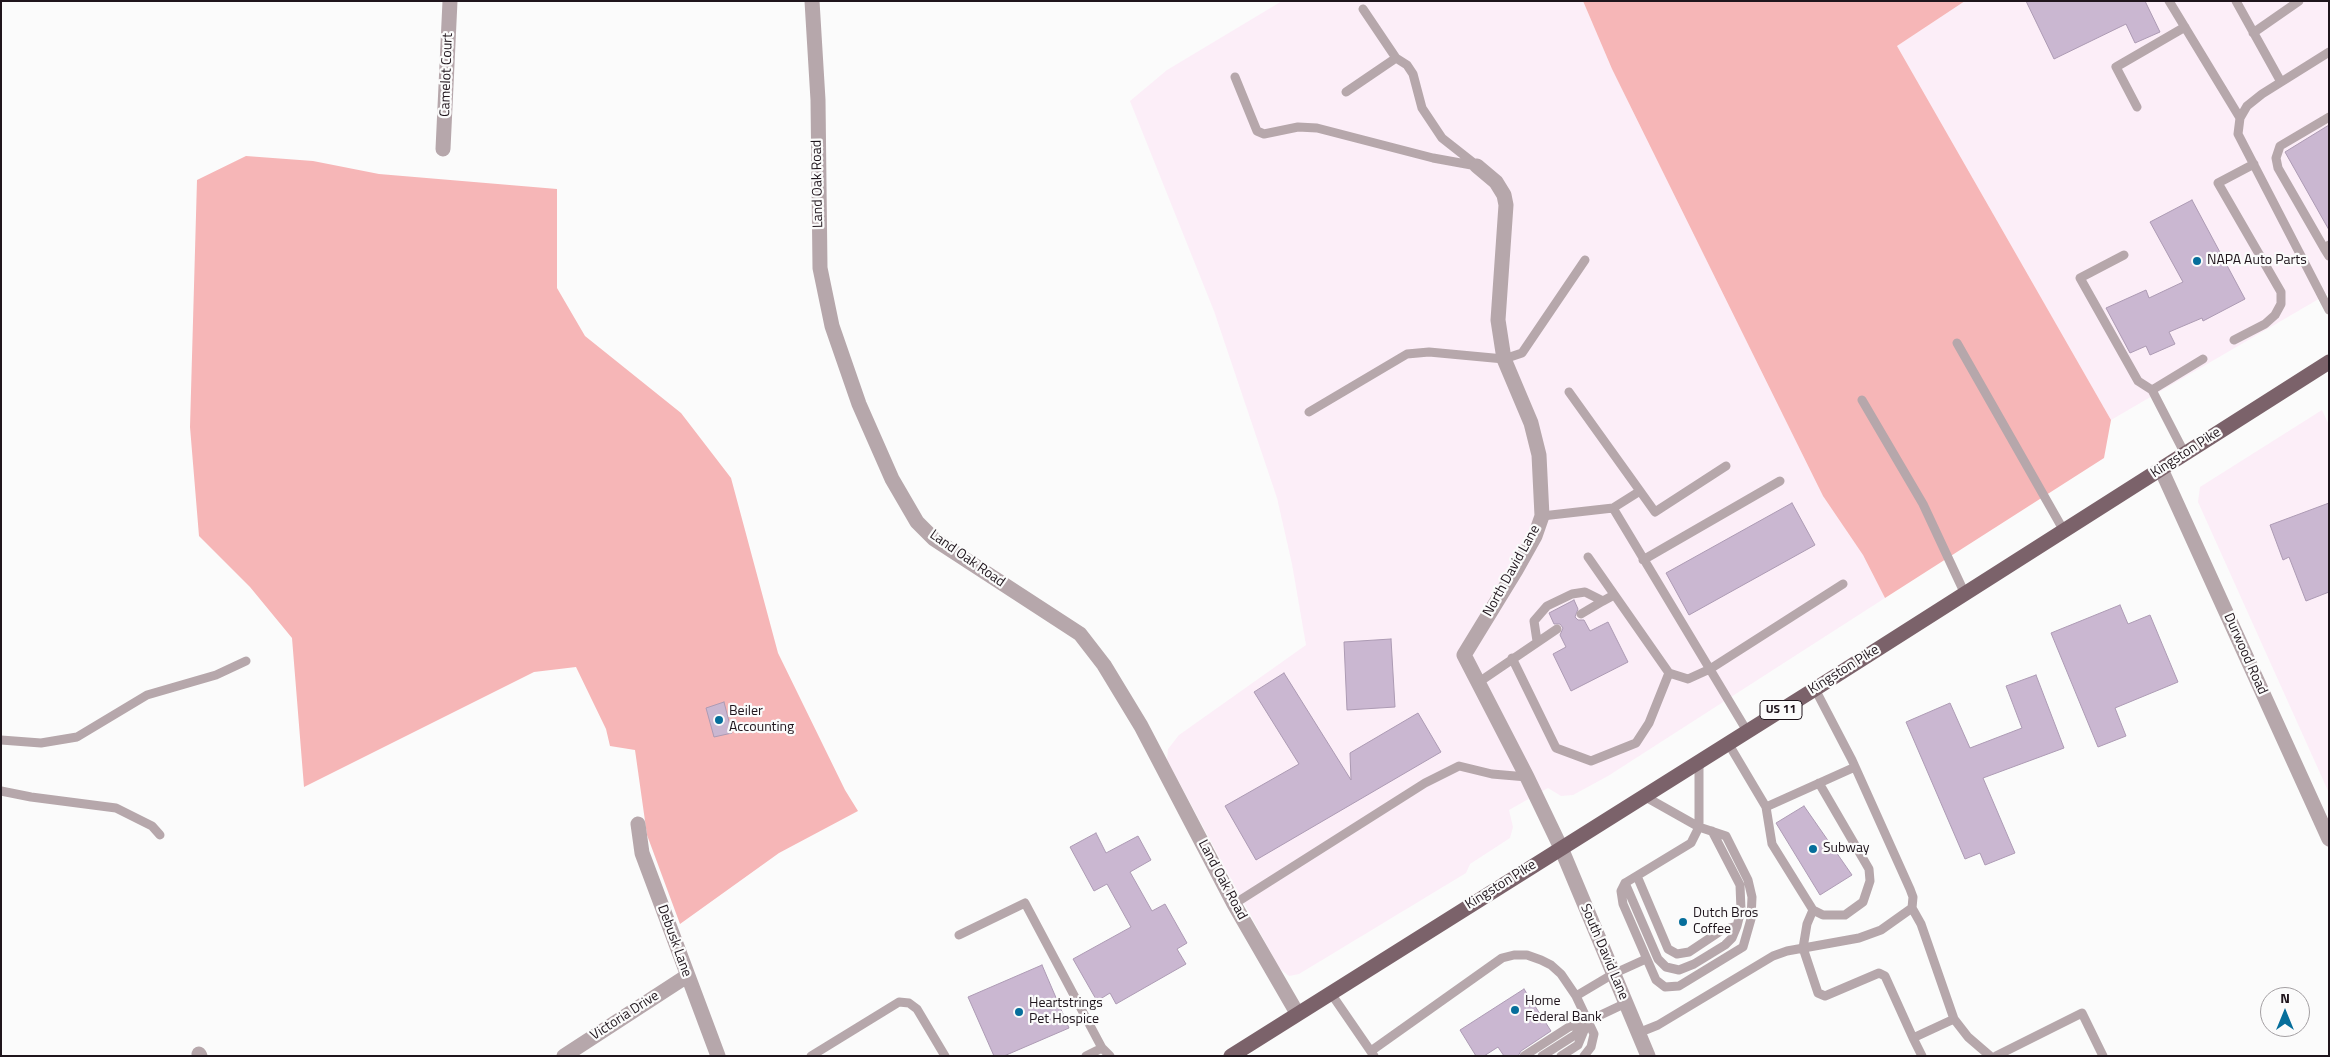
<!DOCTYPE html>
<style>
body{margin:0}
#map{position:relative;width:2330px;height:1057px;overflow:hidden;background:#fbfbfb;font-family:"Titillium Web",sans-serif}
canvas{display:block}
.frame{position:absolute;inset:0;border:2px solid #1f151c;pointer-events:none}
.north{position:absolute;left:2260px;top:987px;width:50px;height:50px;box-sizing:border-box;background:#fbfbfb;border:1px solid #a39fa2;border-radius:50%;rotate:0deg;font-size:14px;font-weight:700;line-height:20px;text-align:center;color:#1f151c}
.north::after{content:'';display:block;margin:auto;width:18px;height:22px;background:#066e9b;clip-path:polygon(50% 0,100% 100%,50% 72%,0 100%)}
</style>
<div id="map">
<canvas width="2330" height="1057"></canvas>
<div class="frame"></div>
<div class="north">N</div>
</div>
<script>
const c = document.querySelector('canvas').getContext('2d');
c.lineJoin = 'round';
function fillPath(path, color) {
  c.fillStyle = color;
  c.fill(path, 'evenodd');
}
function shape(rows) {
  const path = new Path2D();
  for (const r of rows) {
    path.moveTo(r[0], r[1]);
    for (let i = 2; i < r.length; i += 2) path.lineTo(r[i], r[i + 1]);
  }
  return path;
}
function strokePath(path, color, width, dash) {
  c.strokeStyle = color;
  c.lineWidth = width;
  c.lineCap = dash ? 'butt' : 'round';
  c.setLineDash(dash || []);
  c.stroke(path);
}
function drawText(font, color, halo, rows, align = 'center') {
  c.font = font + ' "Titillium Web",sans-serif';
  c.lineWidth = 4.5;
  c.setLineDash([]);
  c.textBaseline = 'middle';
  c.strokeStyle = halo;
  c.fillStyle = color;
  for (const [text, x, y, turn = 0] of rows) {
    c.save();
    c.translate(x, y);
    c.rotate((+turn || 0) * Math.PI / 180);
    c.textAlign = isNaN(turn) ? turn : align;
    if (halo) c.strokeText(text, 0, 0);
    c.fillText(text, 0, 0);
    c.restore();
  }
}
fillPath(shape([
 [1282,1,1583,1,1612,69,1823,496,1863,555,1885,598,1608,776,1573,795,1561,796,1548,788,1509,810,1513,827,1510,838,1470,864,1466,873,1299,974,1289,976,1279,968,1167,760,1168,749,1179,735,1306,645,1292,564,1277,498,1214,311,1130,101,1167,70],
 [1965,1,2329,1,2329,293,2111,420,1897,46],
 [2322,410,2329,425,2329,793,2198,502,2200,487]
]), '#fceef8');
fillPath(shape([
 [1583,1,1965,1,1897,46,2111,420,2104,458,1885,598,1863,555,1823,496,1612,69],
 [246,156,313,161,379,174,557,189,557,288,585,336,681,413,731,478,778,653,845,790,858,811,779,853,680,924,647,835,635,750,610,746,606,729,576,667,534,672,304,787,292,638,250,587,199,536,190,427,197,180]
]), '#f6b6b7');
const building = shape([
 [2026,1,2145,1,2160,32,2135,43,2126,24,2054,59,2026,1],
 [2329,125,2329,230,2285,152,2329,125],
 [2192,200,2245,299,2203,321,2202,318,2169,332,2175,344,2150,355,2146,346,2130,353,2106,308,2146,290,2149,298,2183,282,2150,222,2192,200],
 [1792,503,1815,545,1689,615,1666,573,1792,503],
 [2329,503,2329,592,2306,601,2289,557,2283,560,2270,525,2329,503],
 [1574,600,1578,609,1575,617,1578,620,1584,620,1590,631,1608,622,1628,662,1571,691,1553,654,1566,647,1560,635,1563,628,1560,624,1554,624,1549,613,1574,600],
 [2120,605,2128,624,2150,615,2178,682,2115,708,2126,736,2098,747,2051,633,2120,605],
 [1391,639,1395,707,1347,710,1344,642,1391,639],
 [1284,673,1351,780,1350,753,1418,713,1441,752,1256,860,1225,806,1299,764,1254,692,1284,673],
 [2036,675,2064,748,1983,778,2015,853,1985,865,1980,853,1965,859,1906,722,1950,703,1970,748,2022,728,2006,686,2036,675],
 [724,702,732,733,714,737,706,708,724,702],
 [1804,806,1852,875,1820,895,1776,823,1804,806],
 [1096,833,1106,853,1138,836,1151,860,1130,872,1152,911,1165,904,1187,943,1177,949,1186,964,1116,1004,1110,993,1097,1001,1073,959,1131,927,1107,884,1094,891,1070,847,1096,833],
 [1042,965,1069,1028,1004,1056,994,1056,968,997,1042,965],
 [1524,989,1551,1031,1521,1051,1518,1056,1504,1056,1498,1047,1484,1056,1476,1056,1460,1030,1524,989]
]);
fillPath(building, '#cab7d1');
strokePath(building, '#ad9bb4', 1);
strokePath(shape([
 [2169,1,2240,118],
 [2236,1,2281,82],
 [1363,9,1396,58],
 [2253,33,2299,1],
 [2329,52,2262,94,2247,106,2240,118,2238,134,2329,310],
 [1235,77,1257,131,1264,134,1298,127,1317,128,1433,158,1477,166],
 [1346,92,1396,58,1407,65,1413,74,1422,108,1442,138,1475,164],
 [2137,107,2116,67,2185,27],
 [2329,245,2324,248,2329,256],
 [2324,248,2278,168,2276,158,2280,146,2329,117],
 [2124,255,2080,278,2138,381,2152,390,2185,454],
 [2234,340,2265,324,2275,315,2281,304,2281,292,2218,183,2254,164],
 [1957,343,2064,531],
 [2152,390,2203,359],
 [1569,392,1640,491,1613,508,1747,731],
 [1862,400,1923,504,1965,594],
 [1309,412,1407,354,1429,352,1504,359,1522,353,1585,260],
 [1640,491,1655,512,1726,466],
 [1542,516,1613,508],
 [1588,557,1669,673,1688,679,1710,669,1843,584],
 [1643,560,1780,481],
 [1581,614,1603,601],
 [1537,641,1534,621,1547,606,1572,594,1585,592,1603,601,1614,595],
 [1512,658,1556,748,1591,761,1636,743,1649,723,1669,673],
 [1479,682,1557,629],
 [1,740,41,743,77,737,147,695,216,675,246,661],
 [1728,743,1766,807,1772,844,1813,910,1823,915,1845,915,1863,902,1870,881,1869,869,1819,783],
 [1,791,31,797,116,808,152,826,160,835],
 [1644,796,1699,827,1726,836,1748,880,1752,897,1751,919,1743,947,1679,986,1665,987,1656,980,1623,904,1621,891,1625,883,1691,843,1699,827,1699,761],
 [1766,807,1855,767],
 [1637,876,1668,949,1677,954,1689,952,1722,930,1737,926,1741,910,1740,885,1712,831],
 [1625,883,1658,959,1666,967,1679,970,1694,964,1725,945,1732,938,1737,926],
 [1234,904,1425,783,1459,766,1492,774,1527,777],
 [1912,908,1921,924,1954,1019,1968,1037,1990,1056],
 [1813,910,1807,924,1803,948,1818,993,1825,996,1879,973,1885,976,1913,1038,1954,1019],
 [959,935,1025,903,1102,1048,1110,1056],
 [1330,992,1374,1056],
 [1576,996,1613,974,1646,959],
 [1638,1033,1658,1025,1773,956,1787,951,1859,938,1881,930,1912,908,1913,897,1910,889,1852,760,1815,689],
 [1913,1038,1922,1056],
 [1371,1051,1502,958,1514,955,1527,955,1541,960,1551,965,1561,974,1576,996,1594,1034,1591,1047,1584,1056],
 [811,1056,899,1002,909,1003,917,1009,945,1056],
 [1086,1056,1102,1048],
 [1524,1056,1569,1027,1588,1021,1626,1003],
 [1542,1056,1575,1035,1587,1021],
 [1561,1056,1578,1045,1585,1028],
 [1996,1056,2082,1013,2103,1056]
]), '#b6a7ab', 9);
strokePath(shape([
 [812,1,818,100,820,268,832,326,859,404,892,479,917,522,934,539,1080,634,1104,665,1141,726,1234,904,1297,1013],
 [443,149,450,1],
 [1477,166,1496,182,1504,195,1506,205,1498,320,1504,359,1531,423,1539,455,1542,516,1535,536,1516,570,1464,655,1527,777,1561,848,1648,1056],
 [2161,469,2329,839],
 [638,824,642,853,718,1056],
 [199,1054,200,1056],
 [564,1056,687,976]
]), '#b6a7ab', 15);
strokePath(shape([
 [1231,1056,1815,689,2329,362]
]), '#7b626a', 15);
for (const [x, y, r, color] of [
 [2197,261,5,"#066e9b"],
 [719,720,5,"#066e9b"],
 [1813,849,5,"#066e9b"],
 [1683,922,5,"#066e9b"],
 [1515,1010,5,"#066e9b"],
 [1019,1012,5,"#066e9b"]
]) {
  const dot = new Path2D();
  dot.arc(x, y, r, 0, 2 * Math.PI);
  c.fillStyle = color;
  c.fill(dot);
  strokePath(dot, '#fbfbfb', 2);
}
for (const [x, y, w] of [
 [1781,710,42]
]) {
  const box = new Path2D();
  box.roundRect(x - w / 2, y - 9.5, w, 19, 4);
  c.fillStyle = '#fbfbfb';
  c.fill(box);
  strokePath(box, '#1f151c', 1);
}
drawText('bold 12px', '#1f151c', null, [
 ["US 11",1781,710]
]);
drawText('14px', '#1f151c', '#fbfbfb', [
 ["Camelot Court",447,75,-88],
 ["Land Oak Road",818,184,-91],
 ["Kingston Pike",2186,453,-33],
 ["Land Oak Road",967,559,35],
 ["North David Lane",1512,571,-61],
 ["Durwood Road",2245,654,66],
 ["Kingston Pike",1844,670,-32],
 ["Land Oak Road",1222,880,62],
 ["Kingston Pike",1501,885,-32],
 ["Debusk Lane",674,941,70],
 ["South David Lane",1604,952,67],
 ["Victoria Drive",625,1016,-33]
]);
drawText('14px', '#1f151c', '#fbfbfb', [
 ["NAPA Auto Parts",2207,261],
 ["Beiler",729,712],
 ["Accounting",729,728],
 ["Subway",1823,849],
 ["Dutch Bros",1693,914],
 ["Coffee",1693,930],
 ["Home",1525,1002],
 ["Federal Bank",1525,1018],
 ["Heartstrings",1029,1004],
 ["Pet Hospice",1029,1020]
], 'left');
</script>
